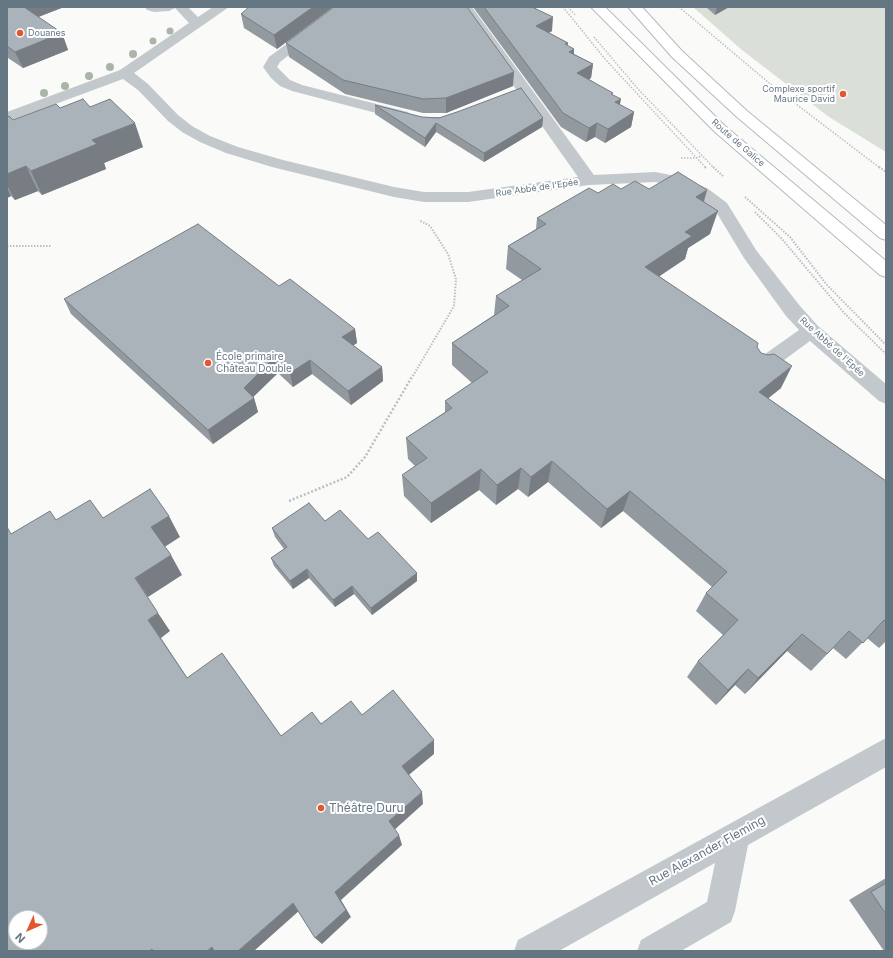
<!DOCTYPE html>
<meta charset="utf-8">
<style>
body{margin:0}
#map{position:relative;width:893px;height:958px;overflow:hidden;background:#fafaf8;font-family:Inter,sans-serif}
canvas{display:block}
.frame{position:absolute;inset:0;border:8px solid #657683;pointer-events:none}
.north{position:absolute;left:8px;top:910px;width:40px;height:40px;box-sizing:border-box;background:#fff;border:1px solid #c1c8cd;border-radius:50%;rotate:225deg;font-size:11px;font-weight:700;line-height:16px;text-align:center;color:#657683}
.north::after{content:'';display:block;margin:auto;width:14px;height:18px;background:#e4572e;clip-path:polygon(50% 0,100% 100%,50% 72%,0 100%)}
</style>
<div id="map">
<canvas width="893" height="958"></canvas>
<div class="frame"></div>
<div class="north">N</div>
</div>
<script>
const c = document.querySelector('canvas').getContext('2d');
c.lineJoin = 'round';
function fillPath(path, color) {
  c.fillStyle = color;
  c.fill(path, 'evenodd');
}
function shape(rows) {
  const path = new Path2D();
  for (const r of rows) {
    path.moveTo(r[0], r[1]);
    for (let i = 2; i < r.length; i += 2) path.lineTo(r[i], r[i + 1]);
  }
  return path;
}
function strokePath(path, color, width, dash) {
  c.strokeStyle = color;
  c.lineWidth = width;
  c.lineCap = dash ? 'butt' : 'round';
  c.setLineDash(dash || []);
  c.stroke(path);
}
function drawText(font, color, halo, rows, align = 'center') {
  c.font = font + ' Inter,sans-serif';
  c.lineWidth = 4;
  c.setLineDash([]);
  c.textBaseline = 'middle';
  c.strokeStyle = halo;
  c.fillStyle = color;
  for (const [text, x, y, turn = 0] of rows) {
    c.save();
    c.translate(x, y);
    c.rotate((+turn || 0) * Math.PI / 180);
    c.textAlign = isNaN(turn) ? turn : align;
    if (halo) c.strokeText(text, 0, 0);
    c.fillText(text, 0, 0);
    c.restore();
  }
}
fillPath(shape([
 [693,7,886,7,886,152,829,117,742,50]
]), '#dadfd7');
const major = shape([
 [591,7,605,7,725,126,886,261,886,277,880,275,715,132,591,7],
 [628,7,642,7,682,51,747,111,886,225,886,240,880,238,737,117,672,57,628,7]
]);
strokePath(major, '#b5babe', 2);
strokePath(shape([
 [563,7,605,59,706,168],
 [568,7,576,16],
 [679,7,775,88,880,168],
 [594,37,638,89,714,168],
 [681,158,696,158,702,156]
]), '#bbbfc2', 1.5, [1.5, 1.5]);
strokePath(shape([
 [705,167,706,168],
 [713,167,724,177],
 [879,167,886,172],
 [745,197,790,237,827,285,886,345],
 [755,212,781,238,845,314,886,354],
 [7,246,51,246],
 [413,376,454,306,456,279,448,254,430,226,419,220]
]), '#bbbfc2', 2, [1.5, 1.5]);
strokePath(shape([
 [289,501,347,477,365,457,413,375]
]), '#bbbfc2', 2.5, [2, 2]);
fillPath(shape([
 [145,7,188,7,198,17,213,7,229,7,134,73,148,84,178,115,192,126,210,136,238,147,283,160,394,187,424,192,468,192,578,177,458,7,472,7,594,175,655,172,671,175,707,188,727,203,756,250,800,306,818,326,886,384,886,404,879,401,810,341,765,374,758,376,751,374,748,369,751,364,799,330,786,316,744,258,715,210,695,196,667,184,655,182,589,185,468,202,424,202,394,197,272,167,226,153,200,142,182,132,168,121,138,90,123,79,7,122,7,112,120,70,189,23,175,8,169,11,154,12,147,10,145,7],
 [336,7,351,7,280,62,277,67,290,80,302,85,408,112,411,115,408,118,403,120,292,91,280,86,271,78,263,67,269,57,336,7],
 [886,738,886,767,748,845,735,911,731,922,681,951,637,951,641,940,707,902,715,863,559,951,514,951,518,940,886,738]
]), '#c3c8cc');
fillPath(major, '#fff');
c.fillStyle = '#aab4a7';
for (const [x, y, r] of [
 [170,31,3.5],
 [153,41,3.5],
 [133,54,4],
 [110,67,4],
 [89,76,4],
 [65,86,4],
 [44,93,4]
]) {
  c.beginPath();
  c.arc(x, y, r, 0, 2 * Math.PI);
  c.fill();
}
fillPath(shape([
 [7,7,64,7,38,17,62,33,68,50,23,68,8,58,7,58],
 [333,7,277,49,244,28,241,14],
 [473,7,536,7,536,9,552,31,549,33,568,43,568,46,574,49,574,54,593,64,591,78,589,79,613,95,620,105,634,112,631,127,605,143,595,137,586,142,561,127],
 [706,7,729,7,715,15],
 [286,43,513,86,446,113,423,113,345,94,289,57],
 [375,105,422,117,543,118,542,127,484,162,436,132,425,147,375,114],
 [90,107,143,147,104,163,106,169,42,195,38,191,15,200,11,196,7,198,7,117,13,120,60,108],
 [621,189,707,190,704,202,710,234,688,248,685,259,659,276,757,347,781,388,768,398,886,481,886,641,879,648,867,638,846,659,833,648,811,671,787,651,745,694,735,685,716,705,687,677,698,661,723,635,696,611,706,593,712,587,623,511,601,528,548,482,528,497,518,489,496,505,479,490,431,523,404,496,402,475,415,466,408,459,406,438,445,412,445,401,472,383,452,365,452,343,494,315,496,296,522,280,506,269,508,246,536,229,537,218,598,193],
 [279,286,355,329,357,343,353,345,382,367,383,381,351,405,312,374,293,387,278,373,253,397,254,398,258,412,213,444,71,314,64,299],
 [325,521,368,539,417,581,372,615,354,594,335,607,309,578,293,589,274,566,271,558,284,549,275,537,272,528],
 [886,878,886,951,884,951,849,900]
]), '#929a9f');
fillPath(shape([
 [22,7,64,7,28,21],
 [313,7,333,7,277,49,274,35],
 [717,7,729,7,715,15],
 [553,17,552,31,534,40,536,26],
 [62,33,68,50,23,68,15,52],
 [574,49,573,63,569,52],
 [593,64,591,78,575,87,577,73],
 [514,72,513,86,446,113,446,98],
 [621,99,618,114,615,102],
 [634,112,631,127,605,143,608,129],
 [543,118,542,127,484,162,484,153],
 [135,123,143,147,104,163,106,169,42,195,31,171,92,140],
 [436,123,436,132,425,147,425,138],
 [597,123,595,137,586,142,589,128],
 [26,166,38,191,15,200,7,185,7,174],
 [7,188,11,196,7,198],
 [707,190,700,213,696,197],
 [718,211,710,234,688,248,685,259,639,290,645,267,685,232],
 [355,329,357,343,344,352,342,337],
 [274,358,278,373,248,402,244,388],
 [310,360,312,374,293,387,290,373],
 [792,366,781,388,749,414,759,392],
 [382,367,383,381,351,405,348,391],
 [254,398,258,412,213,444,208,430],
 [552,461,548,482,528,497,531,477],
 [521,468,518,489,496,505,497,485],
 [481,469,479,490,431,523,431,503],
 [630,491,623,511,601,528,607,509],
 [169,516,180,537,163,548,151,527],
 [171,555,182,575,148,597,135,578],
 [307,569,309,578,293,589,290,581],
 [417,573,417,581,372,615,371,608],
 [352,586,354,594,335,607,333,600],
 [158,613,170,631,161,638,199,695,148,620],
 [802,634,787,651,745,694,758,678],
 [748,669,735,685,716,705,728,690],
 [434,740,434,754,404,779,402,766],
 [422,792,423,804,392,832,389,821],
 [399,835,402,845,341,900,351,917,322,944,315,938,335,892],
 [293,903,300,910,254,951,238,951],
 [212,947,222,951,207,951]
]), '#777d82');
const building = shape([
 [7,7,24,7,62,33,15,52,7,46,7,7],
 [249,7,313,7,274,35,241,14,249,7],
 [334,7,467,7,514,72,446,98,423,99,343,80,286,43,334,7],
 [484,7,532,7,553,17,536,26,568,43,565,44,574,49,569,52,593,64,577,73,613,93,611,94,621,99,615,102,634,112,608,129,597,123,589,128,563,113,484,7],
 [521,88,543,118,484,153,436,123,425,138,375,105,422,117,439,118,457,112,521,88],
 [83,99,90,107,110,99,135,123,92,140,97,144,31,171,26,166,7,174,7,117,9,116,13,120,56,104,60,108,83,99],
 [678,172,707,190,696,197,718,211,685,232,692,236,645,267,758,343,757,347,761,353,768,355,774,354,792,366,759,392,886,481,886,622,884,620,863,643,849,631,827,654,802,634,758,678,748,669,728,690,698,661,738,620,706,593,727,572,630,491,607,509,552,461,531,477,521,468,497,485,481,469,431,503,402,475,427,458,406,438,452,408,445,401,488,372,452,343,509,306,496,296,541,269,508,246,546,224,537,218,589,188,598,193,613,184,621,189,635,181,649,189,678,172],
 [198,224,279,286,290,279,355,329,342,337,382,367,348,391,310,360,290,373,274,358,244,388,254,398,208,430,64,299,198,224],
 [150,489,169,516,151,527,171,555,135,578,158,613,148,620,187,678,222,653,281,736,312,712,321,724,351,701,362,715,393,690,434,740,402,766,422,792,389,821,399,835,335,892,346,910,315,938,293,903,238,951,214,951,212,947,207,951,153,951,152,949,149,951,7,951,7,527,11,534,50,511,56,520,90,500,103,518,150,489],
 [16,918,40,918,40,942,16,942,16,918],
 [309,503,325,521,340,510,368,539,378,532,417,573,371,608,352,586,333,600,307,569,290,581,271,558,287,547,272,528,309,503],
 [886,883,886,914,871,892,886,883]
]);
fillPath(building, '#aab3b9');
strokePath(building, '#777d82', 1);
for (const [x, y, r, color] of [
 [20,33,4,"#e4572e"],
 [843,94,4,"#e4572e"],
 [208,363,4,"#e4572e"],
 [321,808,4,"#e4572e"]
]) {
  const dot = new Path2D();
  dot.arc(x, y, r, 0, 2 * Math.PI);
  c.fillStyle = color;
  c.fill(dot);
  strokePath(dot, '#fff', 1.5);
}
drawText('9px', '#657683', '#fff', [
 ["Douanes",28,33],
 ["Complexe sportif",835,89,"right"],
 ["Maurice David",835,99,"right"]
], 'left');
drawText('9px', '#657683', '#fff', [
 ["Route de Galice",738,143,41],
 ["Rue Abbé de l'Epée",537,188,-8],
 ["Rue Abbé de l'Epée",832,347,42]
]);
drawText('10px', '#657683', '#fff', [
 ["École primaire",216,357],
 ["Château Double",216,369]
], 'left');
drawText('12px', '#657683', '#fff', [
 ["Théâtre Duru",329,808]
], 'left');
drawText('12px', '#657683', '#fff', [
 ["Rue Alexander Fleming",707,851,-29]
]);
</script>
